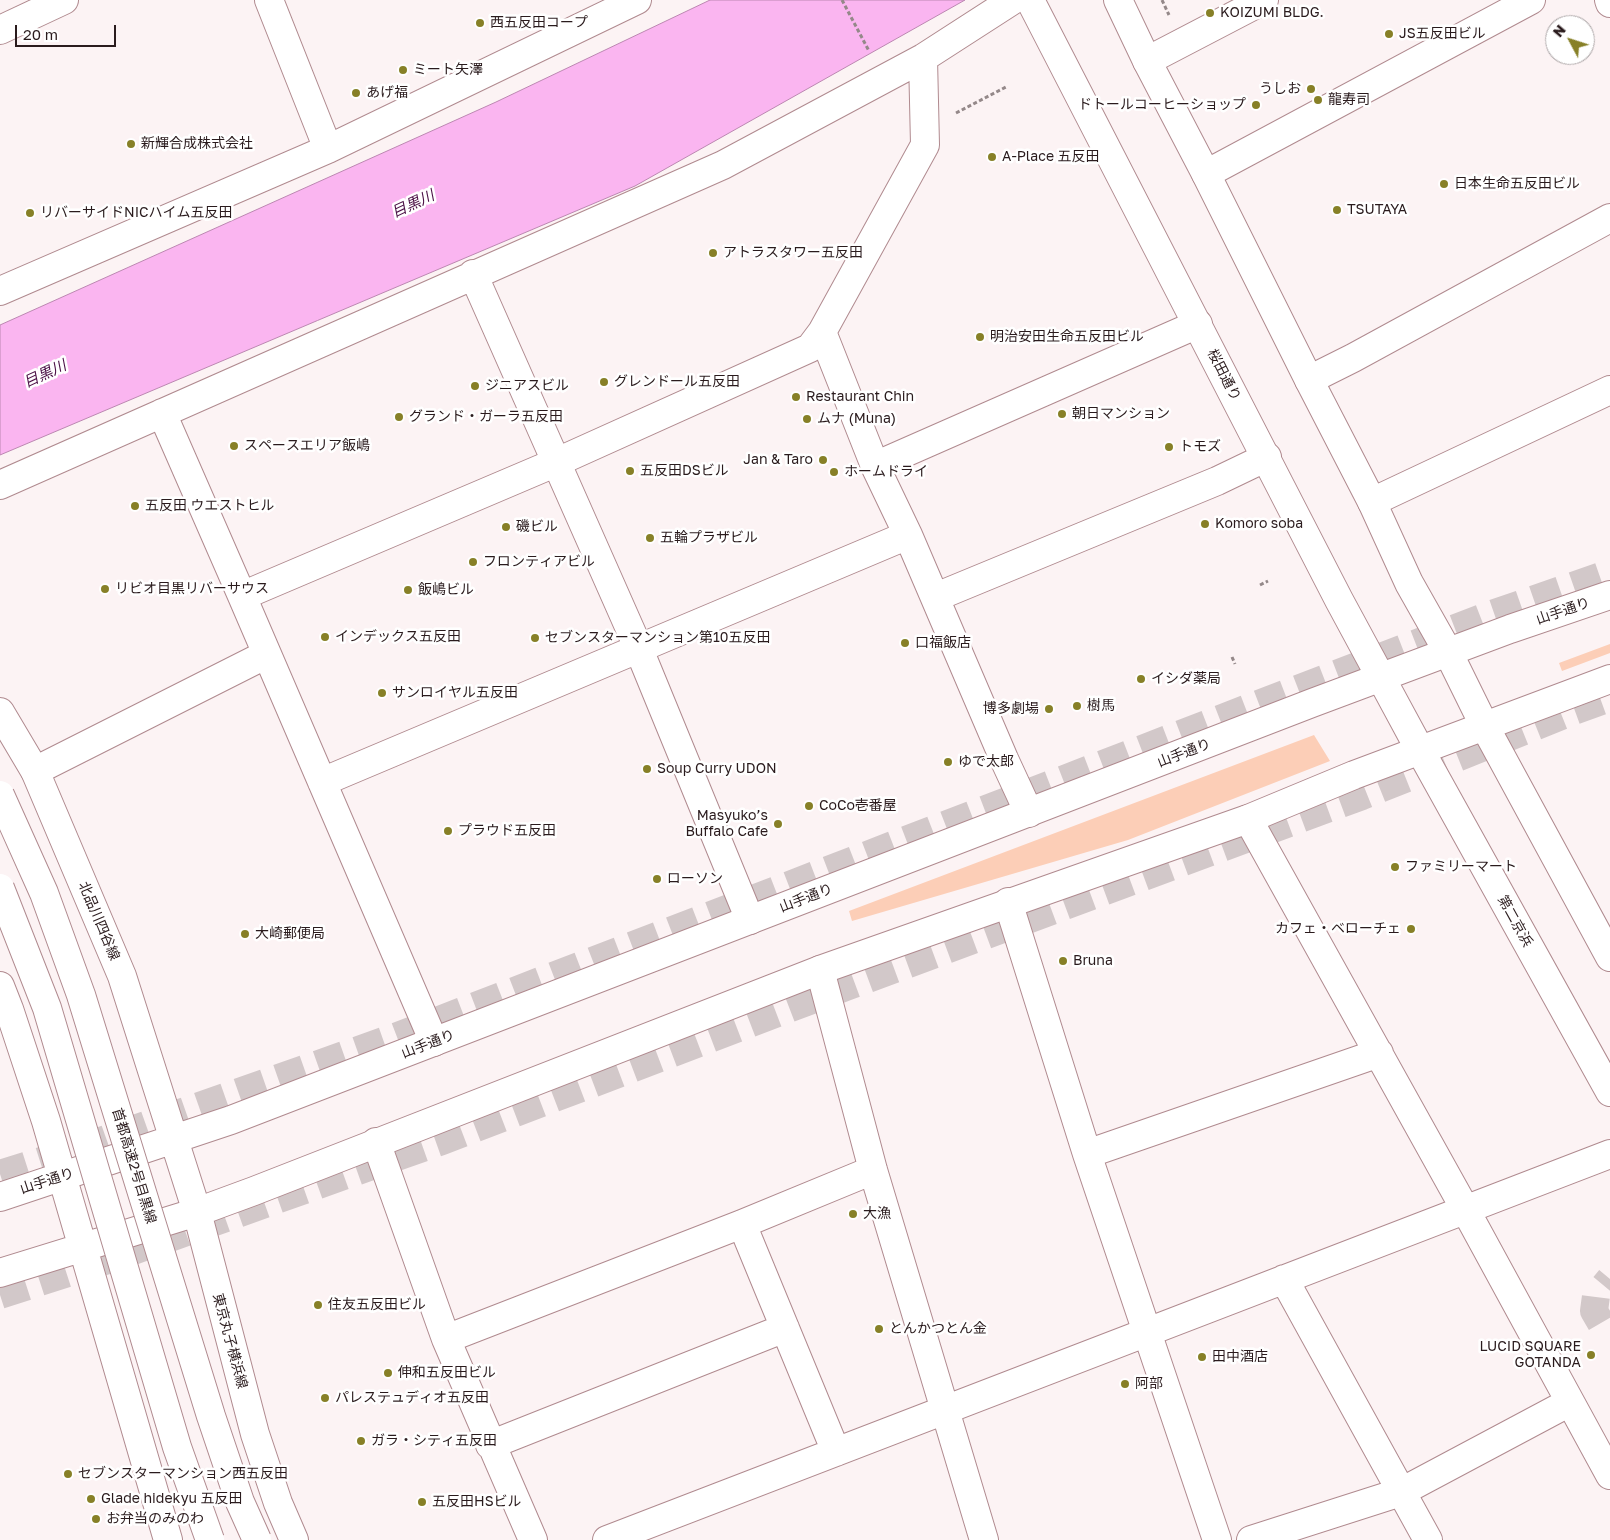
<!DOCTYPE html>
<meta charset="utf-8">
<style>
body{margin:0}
#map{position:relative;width:1610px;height:1540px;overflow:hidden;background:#fcf3f4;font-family:"Golos Text",sans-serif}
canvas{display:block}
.north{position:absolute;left:1545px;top:15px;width:50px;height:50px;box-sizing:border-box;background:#fff;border:1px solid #aaa4a5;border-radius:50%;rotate:310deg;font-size:14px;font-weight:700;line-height:20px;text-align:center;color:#2a1b1d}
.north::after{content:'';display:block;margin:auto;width:18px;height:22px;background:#878027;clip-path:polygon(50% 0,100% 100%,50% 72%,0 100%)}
.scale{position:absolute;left:15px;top:25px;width:101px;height:22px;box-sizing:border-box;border:2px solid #2a1b1d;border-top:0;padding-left:6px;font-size:15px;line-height:18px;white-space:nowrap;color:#2a1b1d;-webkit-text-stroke:4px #fff;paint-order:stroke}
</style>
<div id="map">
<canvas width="1610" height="1540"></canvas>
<div class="north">N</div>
<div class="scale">20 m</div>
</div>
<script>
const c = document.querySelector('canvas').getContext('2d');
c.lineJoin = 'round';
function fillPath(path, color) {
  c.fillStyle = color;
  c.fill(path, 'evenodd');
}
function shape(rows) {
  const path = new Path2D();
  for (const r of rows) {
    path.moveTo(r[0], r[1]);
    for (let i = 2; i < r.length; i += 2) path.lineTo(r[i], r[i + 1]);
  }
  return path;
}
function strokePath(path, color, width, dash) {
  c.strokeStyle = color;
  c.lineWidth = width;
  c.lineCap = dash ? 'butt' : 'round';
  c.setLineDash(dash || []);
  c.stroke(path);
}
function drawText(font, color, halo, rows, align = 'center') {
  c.font = font + ' "Golos Text","Noto Sans JP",sans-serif';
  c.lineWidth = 5;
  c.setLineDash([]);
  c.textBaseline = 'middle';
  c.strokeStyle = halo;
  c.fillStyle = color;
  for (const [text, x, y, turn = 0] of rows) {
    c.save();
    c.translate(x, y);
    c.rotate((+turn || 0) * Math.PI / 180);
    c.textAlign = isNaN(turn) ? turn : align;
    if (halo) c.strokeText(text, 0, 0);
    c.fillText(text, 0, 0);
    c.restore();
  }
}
fillPath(shape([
 [1610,644,1610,653,1562,671,1559,663],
 [1314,735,1330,761,1128,840,852,921,849,911]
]), '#fcceb7');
const water = shape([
 [710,0,965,0,635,186,0,455,0,325,496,102,710,0]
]);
fillPath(water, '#fab5f0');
strokePath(water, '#bc87b1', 1);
strokePath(shape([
 [1601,1323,1594,1311,1596,1296,1610,1279]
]), '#d2c8c9', 28, [28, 14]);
strokePath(shape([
 [0,1174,72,1151,395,1037,1492,614,1610,573],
 [0,1295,108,1260,442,1141,846,987,1362,796,1574,711,1610,698]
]), '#d2c8c9', 28, [28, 14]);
const minor = shape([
 [269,0,328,149],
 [1609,0,1610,3],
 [0,30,64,0],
 [1147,61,1264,0],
 [1206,174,1531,0],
 [473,274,638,647,750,920],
 [0,291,328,149,637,0],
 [822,332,875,466,908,535,1004,759,1029,813],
 [1309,380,1353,358,1610,218],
 [162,413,242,596,434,1042],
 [875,466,1198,324],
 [0,485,723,165,923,58,1013,0],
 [1372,502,1610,390],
 [242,596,557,462,810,348,822,332,925,145,923,58],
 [936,597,1217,481,1267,457],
 [35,771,267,654],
 [322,782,908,535],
 [1248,819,1465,1209,1610,1475],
 [1008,902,1087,1154,1217,1540],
 [820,970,873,1170,984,1540],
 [376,1142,446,1339,533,1540],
 [1087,1154,1379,1053],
 [742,1224,836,1452],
 [1284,1279,1428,1540],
 [446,1339,742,1224,873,1170],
 [490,1445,785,1328],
 [607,1540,1610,1154],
 [1251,1540,1401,1492,1570,1402]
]);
const major = shape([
 [0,712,35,771,122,976,197,1212,255,1434,278,1503,294,1540],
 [0,986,9,1009,46,1121,168,1540],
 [0,1197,231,1120,1312,703,1510,629,1610,595],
 [0,1273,197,1212,254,1191,820,970,1248,819,1354,775,1610,679]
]);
const highway = shape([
 [1030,0,1339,600,1420,750,1610,1092],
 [1118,0,1147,61,1206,174,1309,380,1372,502,1409,583,1448,652,1484,725,1610,957]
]);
strokePath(minor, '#b08a8f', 30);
strokePath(major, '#b08a8f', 30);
strokePath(highway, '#b08a8f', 30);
strokePath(shape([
 [842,0,869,51],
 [1162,0,1169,15],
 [956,113,1006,87],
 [1260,585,1268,581],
 [1232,657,1235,664]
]), '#948889', 3, [4, 2.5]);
strokePath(minor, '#fff', 28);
strokePath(major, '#fff', 28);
strokePath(highway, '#fff', 28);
const highwayBridge = shape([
 [0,795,44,893,81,995,211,1416,240,1502,257,1540],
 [0,888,47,1008,177,1447,210,1540]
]);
strokePath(highwayBridge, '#b08a8f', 30, []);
strokePath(highwayBridge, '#fff', 28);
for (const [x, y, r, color] of [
 [1210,13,5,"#878027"],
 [480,23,5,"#878027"],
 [1389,34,5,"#878027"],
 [403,70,5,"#878027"],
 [1311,89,5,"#878027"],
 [356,93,5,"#878027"],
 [1318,100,5,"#878027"],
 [1256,105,5,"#878027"],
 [131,144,5,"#878027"],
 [992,157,5,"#878027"],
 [1444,184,5,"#878027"],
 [1337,210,5,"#878027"],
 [30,213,5,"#878027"],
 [713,253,5,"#878027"],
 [980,337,5,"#878027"],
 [604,382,5,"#878027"],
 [475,386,5,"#878027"],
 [796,397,5,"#878027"],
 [1062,414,5,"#878027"],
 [399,417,5,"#878027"],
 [807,419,5,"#878027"],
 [234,446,5,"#878027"],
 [1169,447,5,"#878027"],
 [823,460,5,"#878027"],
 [630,471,5,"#878027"],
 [834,472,5,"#878027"],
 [135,506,5,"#878027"],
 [1205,524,5,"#878027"],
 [506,527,5,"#878027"],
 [650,538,5,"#878027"],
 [473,562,5,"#878027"],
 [105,589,5,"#878027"],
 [408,590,5,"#878027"],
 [325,637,5,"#878027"],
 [535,638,5,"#878027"],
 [905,643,5,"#878027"],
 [1141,679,5,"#878027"],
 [382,693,5,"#878027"],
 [1077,706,5,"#878027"],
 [1049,709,5,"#878027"],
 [948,762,5,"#878027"],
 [647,769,5,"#878027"],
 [809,806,5,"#878027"],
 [778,824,5,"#878027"],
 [448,831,5,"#878027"],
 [1395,867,5,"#878027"],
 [657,879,5,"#878027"],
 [1411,929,5,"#878027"],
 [245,934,5,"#878027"],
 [1063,961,5,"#878027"],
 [853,1214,5,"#878027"],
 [318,1305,5,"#878027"],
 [879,1329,5,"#878027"],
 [1591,1355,5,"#878027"],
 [1202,1357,5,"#878027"],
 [388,1373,5,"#878027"],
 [1125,1384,5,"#878027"],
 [325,1398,5,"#878027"],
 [361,1441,5,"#878027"],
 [68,1474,5,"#878027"],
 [91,1499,5,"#878027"],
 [422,1502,5,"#878027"],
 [96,1519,5,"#878027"]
]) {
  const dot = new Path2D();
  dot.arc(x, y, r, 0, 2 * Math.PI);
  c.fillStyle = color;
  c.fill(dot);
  strokePath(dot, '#fff', 2);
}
drawText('14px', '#2a1b1d', '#fff', [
 ["KOIZUMI BLDG.",1220,13],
 ["西五反田コープ",490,23],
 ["JS五反田ビル",1399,34],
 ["ミート矢澤",413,70],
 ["うしお",1301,89,"right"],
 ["あげ福",366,93],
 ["龍寿司",1328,100],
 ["ドトールコーヒーショップ",1246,105,"right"],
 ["新輝合成株式会社",141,144],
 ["A-Place 五反田",1002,157],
 ["日本生命五反田ビル",1454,184],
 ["TSUTAYA",1347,210],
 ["リバーサイドNICハイム五反田",40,213],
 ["アトラスタワー五反田",723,253],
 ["明治安田生命五反田ビル",990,337],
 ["グレンドール五反田",614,382],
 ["ジニアスビル",485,386],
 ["Restaurant Chin",806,397],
 ["朝日マンション",1072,414],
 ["グランド・ガーラ五反田",409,417],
 ["ムナ (Muna)",817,419],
 ["スペースエリア飯嶋",244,446],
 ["トモズ",1179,447],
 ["Jan & Taro",813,460,"right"],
 ["五反田DSビル",640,471],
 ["ホームドライ",844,472],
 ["五反田 ウエストヒル",145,506],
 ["Komoro soba",1215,524],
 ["磯ビル",516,527],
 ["五輪プラザビル",660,538],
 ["フロンティアビル",483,562],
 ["リビオ目黒リバーサウス",115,589],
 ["飯嶋ビル",418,590],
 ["インデックス五反田",335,637],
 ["セブンスターマンション第10五反田",545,638],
 ["口福飯店",915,643],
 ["イシダ薬局",1151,679],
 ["サンロイヤル五反田",392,693],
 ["樹馬",1087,706],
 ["博多劇場",1039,709,"right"],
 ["ゆで太郎",958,762],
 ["Soup Curry UDON",657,769],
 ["CoCo壱番屋",819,806],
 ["Masyuko’s",768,816,"right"],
 ["Buffalo Cafe",768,832,"right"],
 ["プラウド五反田",458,831],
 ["ファミリーマート",1405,867],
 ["ローソン",667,879],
 ["カフェ・ベローチェ",1401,929,"right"],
 ["大崎郵便局",255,934],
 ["Bruna",1073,961],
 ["大漁",863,1214],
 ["住友五反田ビル",328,1305],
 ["とんかつとん金",889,1329],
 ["LUCID SQUARE",1581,1347,"right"],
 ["GOTANDA",1581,1363,"right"],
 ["田中酒店",1212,1357],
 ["伸和五反田ビル",398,1373],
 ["阿部",1135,1384],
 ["パレステュディオ五反田",335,1398],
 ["ガラ・シティ五反田",371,1441],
 ["セブンスターマンション西五反田",78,1474],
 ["Glade hidekyu 五反田",101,1499],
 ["五反田HSビル",432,1502],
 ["お弁当のみのわ",106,1519]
], 'left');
drawText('14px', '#2a1b1d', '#fff', [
 ["桜田通り",1224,375,63],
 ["山手通り",1563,611,-19],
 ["山手通り",1184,753,-21],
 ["山手通り",806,898,-21],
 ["北品川四谷線",99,921,67],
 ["第二京浜",1515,921,61],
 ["山手通り",428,1044,-21],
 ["首都高速2号目黒線",134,1166,73],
 ["山手通り",47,1181,-18],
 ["東京丸子横浜線",230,1341,75]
]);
drawText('italic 15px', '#4a0f45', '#fff', [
 ["目黒川",413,204,-25],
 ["目黒川",45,374,-25]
]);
</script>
